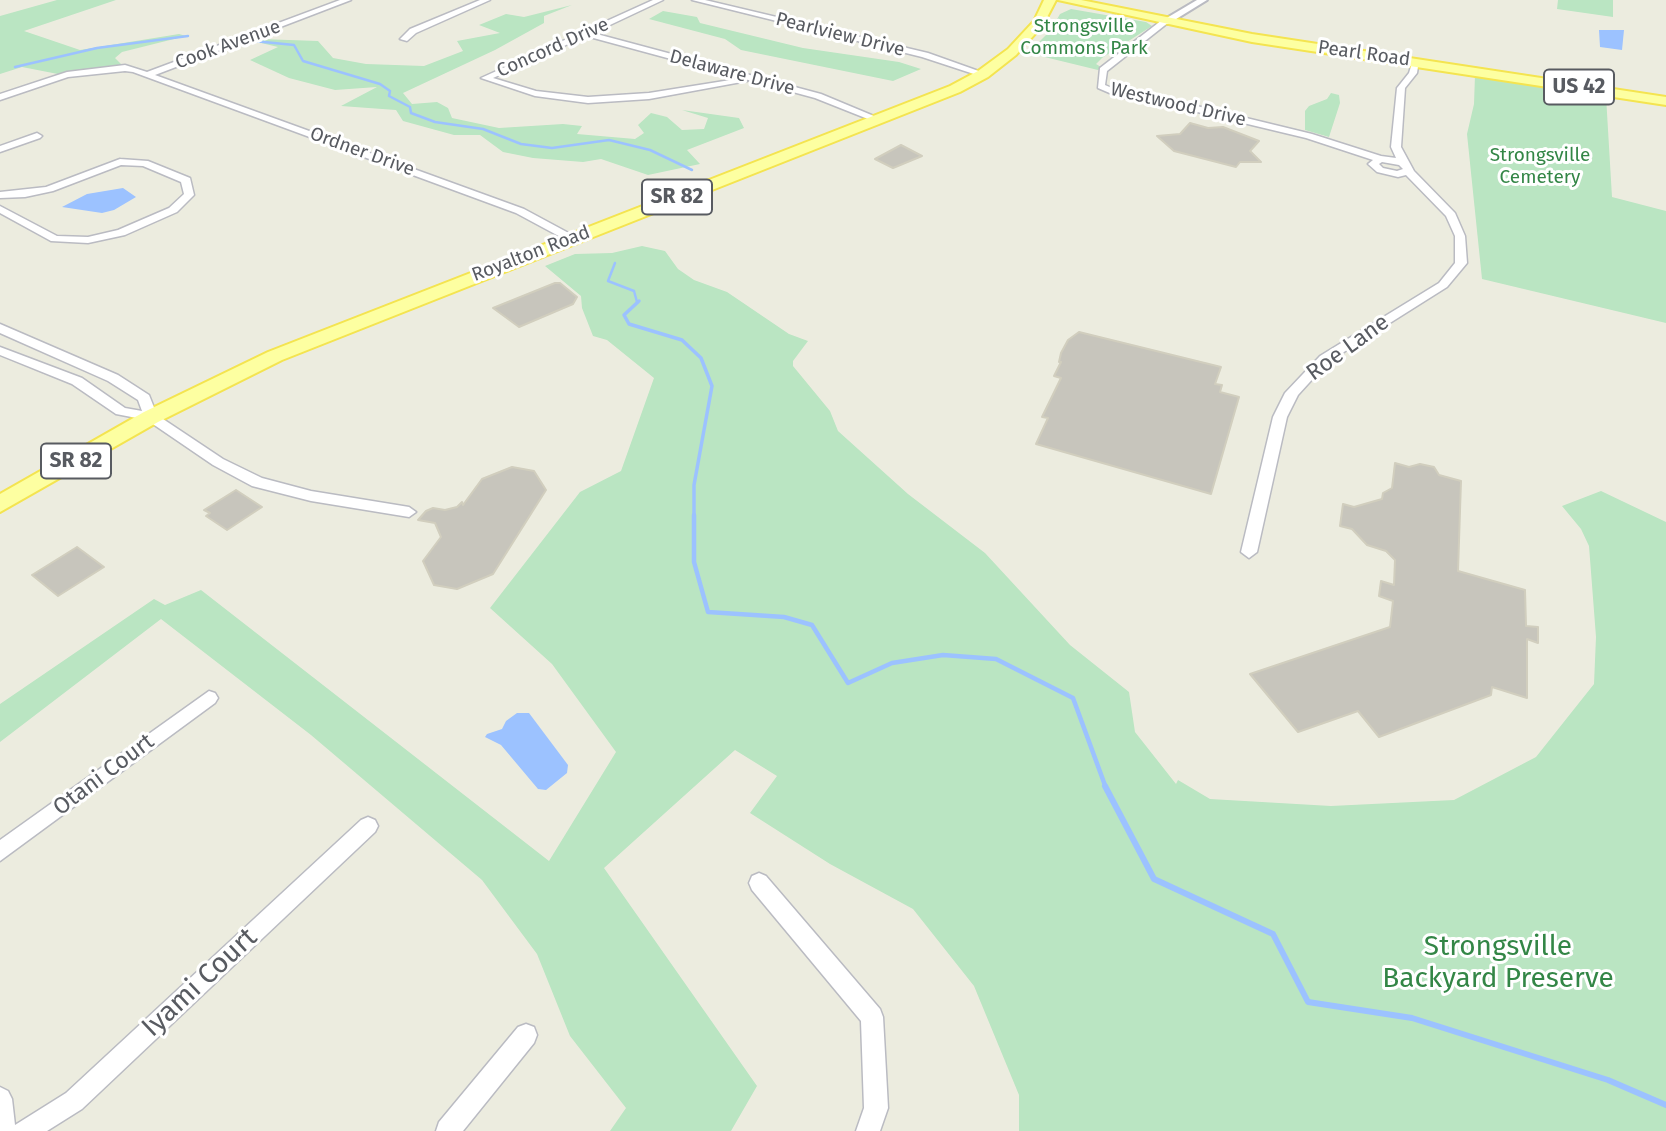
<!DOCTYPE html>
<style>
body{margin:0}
canvas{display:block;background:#ececdf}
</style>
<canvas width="1666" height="1131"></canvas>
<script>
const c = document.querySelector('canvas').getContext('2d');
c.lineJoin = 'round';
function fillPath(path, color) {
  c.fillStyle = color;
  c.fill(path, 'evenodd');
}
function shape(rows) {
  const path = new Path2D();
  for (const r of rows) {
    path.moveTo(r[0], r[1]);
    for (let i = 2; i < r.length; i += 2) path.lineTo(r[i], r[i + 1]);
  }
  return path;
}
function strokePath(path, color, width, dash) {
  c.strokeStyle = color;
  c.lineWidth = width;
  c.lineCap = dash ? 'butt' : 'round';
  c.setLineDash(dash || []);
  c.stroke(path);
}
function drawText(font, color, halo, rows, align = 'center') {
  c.font = font + ' "Fira Sans",sans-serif';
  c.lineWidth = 6;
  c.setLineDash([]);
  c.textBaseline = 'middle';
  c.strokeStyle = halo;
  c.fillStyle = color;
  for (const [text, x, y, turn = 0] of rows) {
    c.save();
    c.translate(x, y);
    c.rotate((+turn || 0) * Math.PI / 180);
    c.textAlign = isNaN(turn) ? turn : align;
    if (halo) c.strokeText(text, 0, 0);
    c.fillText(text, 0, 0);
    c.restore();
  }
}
fillPath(shape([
 [57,0,116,0,24,31,80,50,179,34,186,36,122,52,115,58,123,66,63,75,22,67,0,74,0,16],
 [1558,0,1613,0,1613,17,1557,9],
 [572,5,544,16,544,23,495,50,403,93,412,104,437,102,448,108,452,118,499,128,563,124,582,126,577,134,635,139,644,133,638,125,651,113,667,117,682,130,704,129,708,118,682,110,739,118,744,128,687,150,700,164,648,175,601,159,583,162,533,158,503,152,480,135,454,135,403,121,396,110,341,106,377,87,335,90,289,78,250,60,278,47,257,42,260,39,318,41,333,58,366,64,424,66,463,51,457,41,500,33,479,25,506,14,524,17],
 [1071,9,1146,22,1152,26,1102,58,1096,64,1101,67,1098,70,1028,53,1051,30,1060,14],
 [663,11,697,17,700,23,803,48,899,62,921,69,893,81,741,50,725,39,649,19],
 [1475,75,1606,96,1612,197,1666,211,1666,323,1482,279,1467,134,1474,104],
 [1331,93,1339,95,1340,103,1329,137,1305,130,1305,111,1309,106,1327,99],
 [642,246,665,251,678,269,694,280,727,292,789,334,808,341,793,361,793,366,830,411,838,431,908,494,985,553,1070,645,1129,692,1135,732,1176,784,1178,780,1210,799,1331,806,1454,800,1536,757,1594,684,1596,637,1589,546,1581,529,1562,506,1601,491,1666,522,1666,1131,1019,1131,1019,1095,974,986,913,909,830,864,750,813,777,776,735,750,604,868,757,1086,731,1131,610,1131,626,1108,570,1036,537,954,482,880,311,735,161,619,0,742,0,704,154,599,165,605,201,590,549,861,616,752,552,664,490,608,580,492,621,471,654,378,607,340,593,336,582,308,581,296,545,266,575,254,612,253]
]), '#bae5c2');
fillPath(shape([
 [1599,30,1624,30,1622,50,1600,47],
 [123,188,136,197,114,210,102,213,62,207,87,194],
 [517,713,529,713,568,765,567,773,546,790,538,789,501,745,485,737,487,734,502,729,506,721]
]), '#9cc2ff');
strokePath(shape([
 [254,41,294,45,303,61,380,84,390,91,389,96,410,107,411,113,435,122,483,129,521,144,552,148,609,140,650,150,692,170],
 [15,67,97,48,188,36],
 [615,263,608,281,634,291,637,302]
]), '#9cc2ff', 2.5);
strokePath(shape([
 [639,301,624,315,629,324,682,340,701,358,712,386,694,485,694,516]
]), '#9cc2ff', 3.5);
strokePath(shape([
 [694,515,694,562,708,612,784,617,812,625,848,683,892,663,943,655,996,659,1073,698,1106,788]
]), '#9cc2ff', 4.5);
strokePath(shape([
 [1105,786,1154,879,1273,934,1308,1002,1412,1018,1608,1080,1666,1105]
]), '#9cc2ff', 6);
const building = shape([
 [1190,123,1208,128,1223,127,1259,141,1250,151,1261,162,1240,162,1236,167,1174,151,1157,136,1180,134,1190,123],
 [901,145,922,156,893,168,875,159,901,145],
 [555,283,560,283,577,297,573,304,519,327,493,308,555,283],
 [1079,332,1221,367,1215,384,1222,385,1220,392,1239,397,1211,494,1036,444,1048,418,1042,417,1061,378,1054,376,1061,362,1059,362,1061,353,1068,340,1079,332],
 [1395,463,1409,467,1420,464,1434,467,1439,475,1461,481,1458,571,1525,590,1526,626,1538,627,1538,643,1527,639,1527,698,1492,687,1491,695,1379,737,1358,711,1298,732,1250,674,1390,627,1393,601,1379,596,1381,581,1394,585,1395,560,1386,551,1367,545,1352,529,1340,526,1343,504,1354,507,1382,499,1383,493,1392,488,1395,463],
 [512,467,534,471,546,490,493,574,457,589,434,585,423,561,441,537,435,523,418,520,426,511,433,508,445,510,457,507,462,502,463,505,482,479,512,467],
 [236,490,262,507,227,530,206,516,210,513,204,510,236,490],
 [77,547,104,567,58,596,32,575,77,547]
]);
fillPath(building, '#c7c5bc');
strokePath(building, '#d1cebe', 2);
const minor = shape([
 [340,0,351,0,155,75,524,209,576,237,576,241,568,241,516,213,133,72,125,71,68,77,0,100,0,94,67,72,125,65,147,72,340,0],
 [480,0,490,0,416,33,407,41,400,39,410,29,480,0],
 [653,0,663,0,593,33,821,94,881,119,873,121,815,98,586,36,493,78,536,91,588,97,649,93,743,78,747,81,649,99,588,103,535,96,481,78,653,0],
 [692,0,705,0,928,53,987,74,980,76,922,57,692,0],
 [1162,20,1169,22,1107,71,1105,85,1121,92,1164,98,1312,134,1381,156,1396,158,1391,147,1397,88,1409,73,1413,60,1419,60,1417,73,1405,88,1401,147,1414,171,1455,213,1465,236,1467,263,1447,287,1328,362,1298,395,1287,417,1257,552,1249,558,1241,552,1273,417,1285,393,1320,356,1439,283,1455,263,1455,236,1446,216,1406,175,1398,177,1377,172,1368,164,1373,160,1306,138,1164,104,1119,97,1098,88,1100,68,1162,20],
 [1382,162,1399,165,1403,169,1397,171,1383,168,1379,164,1382,162],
 [37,133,42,136,40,138,0,152,0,146,37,133],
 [120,159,148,161,190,178,194,195,177,212,125,235,88,243,51,241,0,213,0,206,57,236,88,237,118,230,169,208,184,194,181,182,143,166,121,165,53,191,25,197,0,198,0,192,46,187,120,159],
 [0,324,118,375,149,395,157,415,223,459,262,478,311,491,409,507,416,512,409,517,311,501,252,486,213,465,147,420,116,414,72,384,0,355,0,347,82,378,125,408,142,411,138,400,108,381,0,333,0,324],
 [209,691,215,693,218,698,215,703,0,861,0,840,209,691],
 [368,817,375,820,378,826,375,832,82,1109,47,1131,0,1131,0,1087,8,1091,12,1099,15,1125,66,1093,361,820,368,817],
 [759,873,766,876,880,1009,883,1017,888,1108,880,1131,856,1131,864,1108,861,1021,752,890,749,883,752,876,759,873],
 [526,1024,534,1027,537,1035,534,1043,463,1131,436,1131,439,1122,518,1027,526,1024]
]);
const tertiary = shape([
 [1197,0,1207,0,1168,24,1160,22,1197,0]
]);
const primary = shape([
 [1044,0,1056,0,1043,25,1016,55,988,77,960,92,282,360,158,422,0,512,0,494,144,412,268,352,950,86,978,71,1008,49,1034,21,1044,0],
 [1058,0,1081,0,1252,34,1666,97,1666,105,1252,42,1058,0]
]);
strokePath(minor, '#babbc2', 3);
strokePath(tertiary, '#babbc2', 4);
strokePath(primary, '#f4e450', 4);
fillPath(minor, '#fff');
fillPath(tertiary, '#fff');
fillPath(primary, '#fdffa1');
drawText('19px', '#338646', '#fff', [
 ["Strongsville",1084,27],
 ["Commons Park",1084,49],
 ["Strongsville",1540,156],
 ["Cemetery",1540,178]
]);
drawText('19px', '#585b61', '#fff', [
 ["Pearlview Drive",840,35,14],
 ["Cook Avenue",228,45,-20],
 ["Concord Drive",553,48,-24],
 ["Pearl Road",1364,54,8],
 ["Delaware Drive",732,73,15],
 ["Westwood Drive",1178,105,13],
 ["Ordner Drive",362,152,20],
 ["Royalton Road",531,254,-21]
]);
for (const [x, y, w] of [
 [1579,87,70],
 [677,197,70],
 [76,461,70]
]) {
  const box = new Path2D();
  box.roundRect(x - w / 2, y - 17.5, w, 35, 5);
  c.fillStyle = '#fff';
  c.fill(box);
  strokePath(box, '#585b61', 2);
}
drawText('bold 21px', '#585b61', null, [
 ["US 42",1579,87],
 ["SR 82",677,197],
 ["SR 82",76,461]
]);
drawText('23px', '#585b61', '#fff', [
 ["Roe Lane",1348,348,-36],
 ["Otani Court",104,775,-37]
]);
drawText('28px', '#338646', '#fff', [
 ["Strongsville",1498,947],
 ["Backyard Preserve",1498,979]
]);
drawText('28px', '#585b61', '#fff', [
 ["Iyami Court",200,983,-43]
]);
</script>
